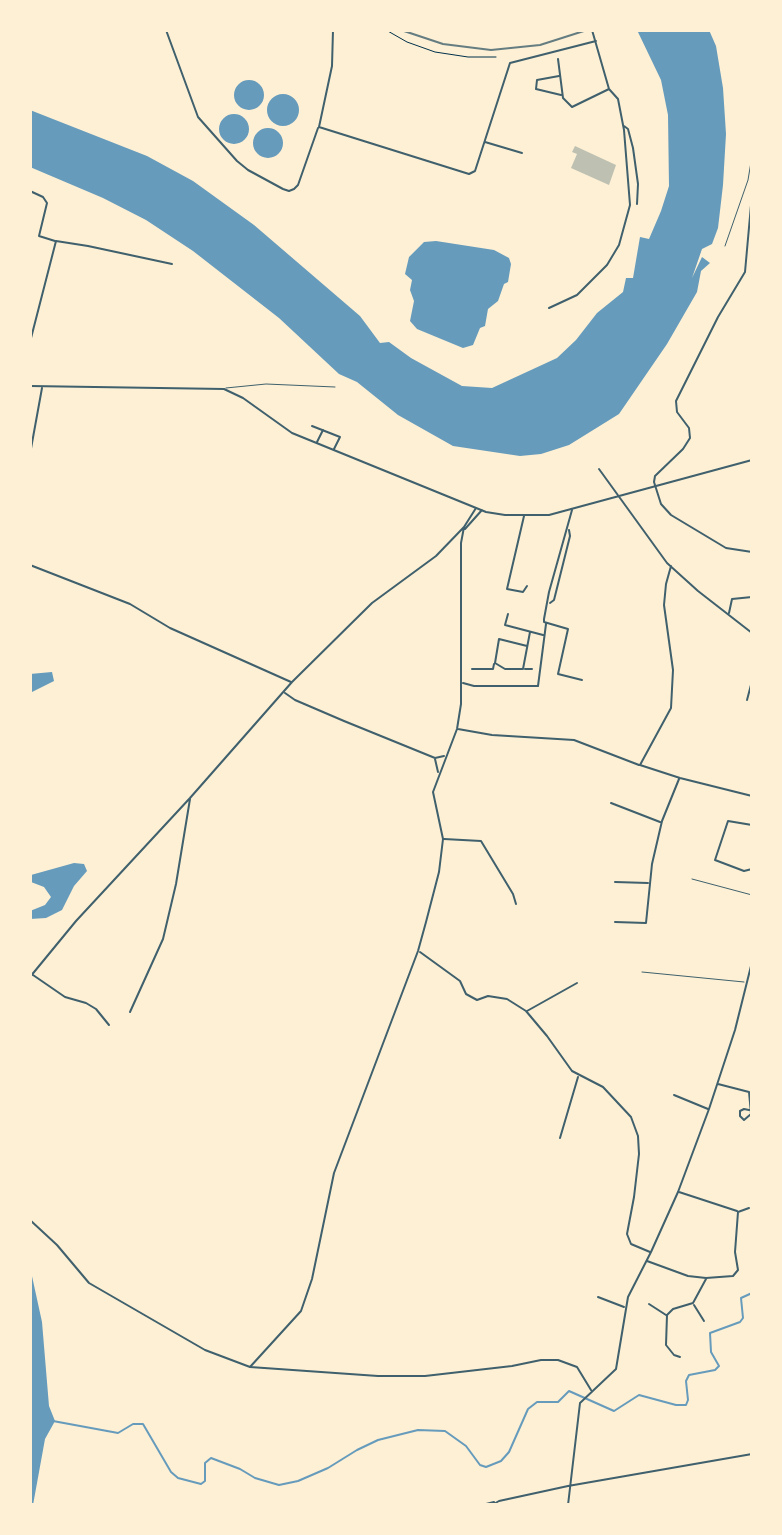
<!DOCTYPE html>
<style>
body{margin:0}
#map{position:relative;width:782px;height:1535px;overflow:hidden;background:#fdf0d5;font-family:"IBM Plex Sans",sans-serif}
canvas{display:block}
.frame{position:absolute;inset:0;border:32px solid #fdf0d5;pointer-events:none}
</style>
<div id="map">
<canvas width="782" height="1535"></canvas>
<div class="frame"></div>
</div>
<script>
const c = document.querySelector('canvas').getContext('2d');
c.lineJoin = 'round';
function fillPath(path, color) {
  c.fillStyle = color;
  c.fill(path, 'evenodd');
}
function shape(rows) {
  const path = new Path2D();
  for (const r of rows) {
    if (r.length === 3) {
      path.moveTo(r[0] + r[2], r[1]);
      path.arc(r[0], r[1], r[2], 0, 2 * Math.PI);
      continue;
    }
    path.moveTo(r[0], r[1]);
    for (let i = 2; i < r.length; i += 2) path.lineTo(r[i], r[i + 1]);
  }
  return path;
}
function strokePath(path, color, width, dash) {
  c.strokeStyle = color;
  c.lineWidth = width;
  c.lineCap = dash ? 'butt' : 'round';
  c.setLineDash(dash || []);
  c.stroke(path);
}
fillPath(shape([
 [637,30,709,30,716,46,723,88,726,134,723,185,718,228,712,244,702,249,692,278,702,257,710,263,701,271,697,292,667,344,619,414,569,445,541,454,520,456,453,446,398,415,357,382,339,374,279,318,193,251,146,220,103,198,30,167,30,110,147,156,193,181,254,225,360,316,380,343,389,342,411,358,462,386,492,388,557,358,576,340,597,313,623,292,626,278,633,278,640,237,649,239,661,211,669,186,668,115,661,80],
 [249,95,15],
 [283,110,16],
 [234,129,15],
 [268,143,15],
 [436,241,494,250,509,258,511,264,508,282,504,284,498,301,488,309,485,326,480,328,473,345,463,348,417,329,410,321,414,301,410,290,412,280,405,274,409,257,424,242],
 [52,672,54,681,30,693,30,674],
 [74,863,84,864,87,871,74,886,62,910,46,918,30,919,30,911,45,905,51,897,44,887,31,882,31,875],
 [30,1267,42,1322,49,1406,55,1421,45,1439,33,1505,30,1505]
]), '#669bbc');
strokePath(shape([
 [53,1421,118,1433,133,1424,143,1424,171,1472,178,1478,201,1484,205,1481,205,1463,211,1458,240,1469,255,1478,279,1485,298,1481,328,1468,357,1450,378,1440,418,1430,445,1431,466,1446,480,1465,486,1467,501,1461,509,1452,528,1409,537,1402,558,1402,569,1391,614,1411,639,1395,676,1405,686,1405,688,1400,686,1381,689,1375,715,1370,719,1366,711,1352,710,1333,740,1322,743,1318,741,1298,752,1293]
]), '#669bbc', 2);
fillPath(shape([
 [575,146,616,165,609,185,571,168,577,154,572,152]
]), '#bec0b2');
strokePath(shape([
 [386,30,407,42,435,52,468,57,496,57]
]), '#003049', 1);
strokePath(shape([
 [725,246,748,180,752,156],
 [226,388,266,384,335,387],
 [692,879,752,895],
 [642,972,744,982]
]), '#3f606c', 1);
strokePath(shape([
 [166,30,198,117,237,161,248,170,283,189,289,191,294,189,298,185,318,128],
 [333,30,332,66,319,127,469,174,475,171,510,63,596,41],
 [558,59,563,98,572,107,609,89],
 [559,76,537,80,536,89,561,95],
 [624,126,628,129,633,148,638,184,637,204],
 [485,142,522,153],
 [30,191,43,197,47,203,39,236,55,241],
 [752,194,745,272,718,317,676,401,677,412,689,428,690,438,683,449,655,476,654,482,661,504,671,515,726,548,752,552],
 [549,308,577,295,607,265,619,245,630,205,624,130,618,99,609,89,592,30],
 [30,342,56,241,88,246,172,264],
 [30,386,224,389,243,398,292,433,486,512,505,515,549,515,752,460],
 [312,426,340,437,334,449],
 [317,442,323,430],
 [30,454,42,388],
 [599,469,667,563,698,591,752,633],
 [572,510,549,592,544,619,544,622,568,629,558,674,582,680],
 [524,516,507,589,523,592,527,586],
 [465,529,482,510],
 [30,565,130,604,170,628,291,682],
 [671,566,666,584,664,605,673,670,671,708,640,765,680,778,752,796],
 [550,603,554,600,570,536,569,530],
 [729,613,732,599,752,597],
 [508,614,505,625,543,635],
 [527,646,499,639,495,663,505,669,523,669,530,632],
 [472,669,493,669,494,664],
 [525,669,532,669],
 [463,683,474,686,538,686,546,624],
 [285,693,295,700,344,721,435,758,444,756],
 [747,700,752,681],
 [458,729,492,735,574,740,639,765],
 [435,759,438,772],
 [611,803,660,822],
 [752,825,728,821,715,860,744,871,752,869],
 [444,839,481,841,513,894,516,904],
 [615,882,648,883],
 [615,922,646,923,652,864,662,821,679,779],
 [420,952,460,981,466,994,477,1000,488,996,507,999,526,1011,547,1036,572,1071,603,1087,631,1117,638,1136,639,1154,634,1197,627,1234,631,1244,650,1252],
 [33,975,65,997,86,1003,96,1009,109,1025],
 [30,977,76,921,190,798,292,682,372,603,436,556,464,527],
 [527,1011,577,983],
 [130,1012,163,939,176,884,190,799],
 [718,1084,749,1092,751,1114,744,1120,740,1116,740,1111,744,1109,749,1110],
 [674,1095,708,1109],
 [560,1138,578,1077],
 [679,1192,737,1211],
 [30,1220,57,1245,89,1283,205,1350,250,1367,378,1376,425,1376,512,1366,541,1360,558,1360,577,1367,591,1390],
 [647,1261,688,1276,706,1278,733,1276,738,1270,735,1252,738,1212,749,1208],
 [598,1297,624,1307],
 [649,1304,666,1315],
 [694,1305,704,1321],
 [680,1357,674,1355,666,1345,667,1315,673,1309,693,1303,706,1279],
 [250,1367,301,1311,312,1279,334,1173,418,951,426,922,439,872,443,839,433,792,457,729,461,704,461,543,464,527,476,508],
 [482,1505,494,1502],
 [492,1505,499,1501,568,1486,752,1454],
 [568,1505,580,1403,616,1369,628,1297,651,1252,678,1192,709,1109,735,1030,752,962]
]), '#3f606c', 2);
strokePath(shape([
 [401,30,443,44,491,50,540,45,587,30]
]), '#657d81', 2);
</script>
